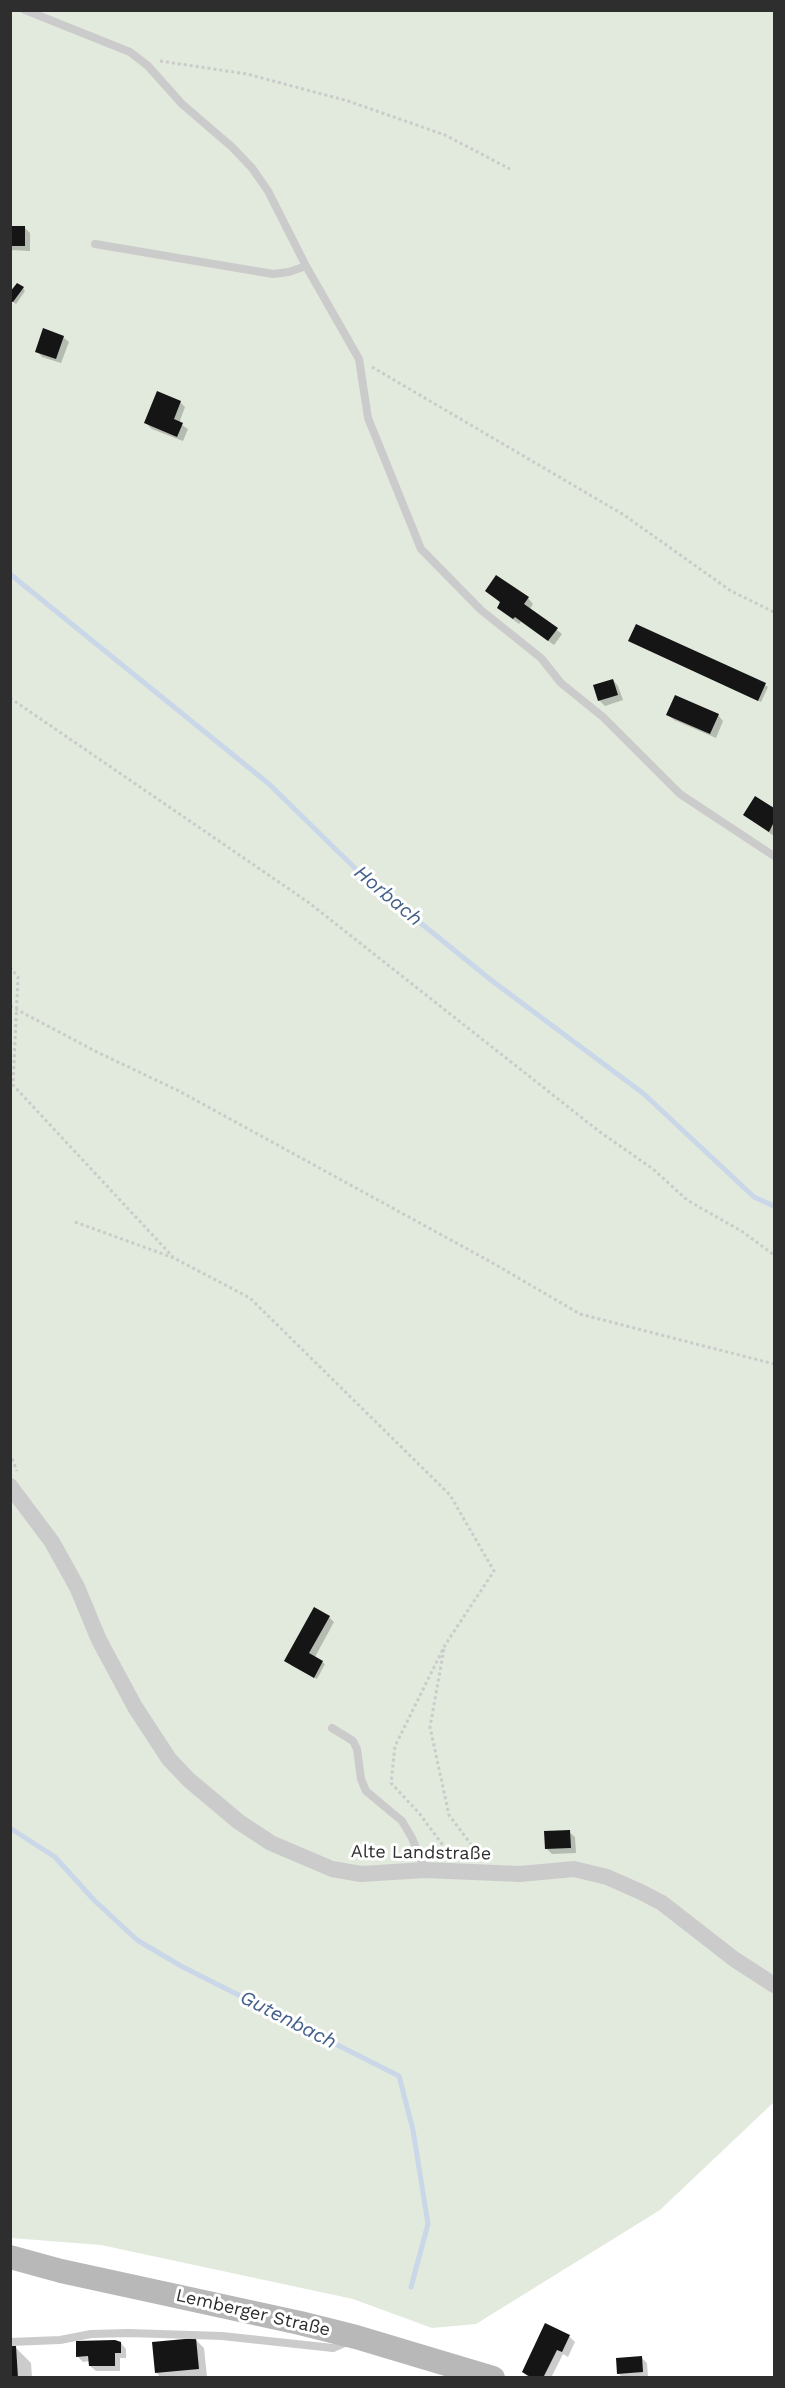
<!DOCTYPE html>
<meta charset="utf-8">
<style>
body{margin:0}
#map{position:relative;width:785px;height:2388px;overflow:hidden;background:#fff;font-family:"Work Sans",sans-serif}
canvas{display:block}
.frame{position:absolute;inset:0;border:12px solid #2e2e2e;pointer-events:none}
</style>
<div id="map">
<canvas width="785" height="2388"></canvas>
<div class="frame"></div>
</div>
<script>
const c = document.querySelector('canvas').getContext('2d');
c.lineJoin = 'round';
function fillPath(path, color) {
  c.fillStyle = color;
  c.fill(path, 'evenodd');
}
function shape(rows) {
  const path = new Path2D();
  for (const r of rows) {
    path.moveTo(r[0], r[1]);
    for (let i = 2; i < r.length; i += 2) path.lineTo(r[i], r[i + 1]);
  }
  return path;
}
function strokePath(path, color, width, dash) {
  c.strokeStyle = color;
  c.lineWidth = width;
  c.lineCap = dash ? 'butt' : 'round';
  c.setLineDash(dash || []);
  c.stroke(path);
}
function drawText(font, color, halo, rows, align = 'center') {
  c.font = font + ' "Work Sans",sans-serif';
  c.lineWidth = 6;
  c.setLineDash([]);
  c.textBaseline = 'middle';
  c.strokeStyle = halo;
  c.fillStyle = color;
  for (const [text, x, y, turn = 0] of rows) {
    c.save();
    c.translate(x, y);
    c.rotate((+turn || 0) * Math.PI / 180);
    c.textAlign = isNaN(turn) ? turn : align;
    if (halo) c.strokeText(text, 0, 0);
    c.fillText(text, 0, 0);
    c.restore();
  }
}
fillPath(shape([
 [10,11,774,11,774,2102,660,2210,476,2324,432,2328,353,2299,101,2245,11,2238]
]), '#e1eadc');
fillPath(shape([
 [10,227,25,228,30,233,30,251,10,250],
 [23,288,25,291,16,304,10,300],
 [63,337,69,342,61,363,42,357,37,351],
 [180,402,185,407,179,423,188,429,183,441,152,429,146,423],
 [487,591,528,598,533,604,530,609,562,634,554,645,521,622,519,624,504,613,499,608,501,603],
 [637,626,765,685,768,687,761,702,633,643,630,641],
 [613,680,618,686,623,700,605,706,599,700],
 [668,715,718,715,723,721,716,738,674,720],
 [755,798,774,810,774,836,744,815],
 [329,1617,334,1622,315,1657,325,1664,317,1679,292,1666,286,1660],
 [569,1832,575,1837,576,1853,552,1854,546,1848],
 [546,2325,570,2337,575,2342,568,2357,563,2354,551,2378,529,2378,523,2372],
 [195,2339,204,2348,207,2377,161,2378,156,2372],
 [121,2343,126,2349,126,2358,120,2358,120,2371,96,2371,90,2366,90,2361,83,2362,77,2356],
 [15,2347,31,2363,32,2378,10,2378],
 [642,2358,647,2363,648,2377,623,2378,618,2373]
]), '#0003');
strokePath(shape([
 [10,574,269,784,365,878,491,980,644,1094,754,1197,774,1206],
 [10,1828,55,1857,94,1900,137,1940,181,1966,399,2076,413,2130,428,2224,411,2287]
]), '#cad7e8', 5);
fillPath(shape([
 [10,226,25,226,25,246,10,246],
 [17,283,24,287,13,302,10,301,10,292],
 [43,328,64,336,56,359,35,352],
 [157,391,181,401,174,419,183,423,177,437,144,423],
 [496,575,529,597,524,604,558,628,548,641,515,617,513,619,497,608,500,602,485,591],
 [636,624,766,683,758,701,628,641],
 [613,679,618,695,598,701,593,685],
 [675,695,719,714,710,734,666,715],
 [755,796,774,808,774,822,769,832,743,815],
 [314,1607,330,1616,309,1653,323,1661,314,1678,284,1661],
 [570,1830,571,1848,545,1849,544,1831],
 [545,2323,570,2335,562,2352,557,2350,543,2378,532,2378,522,2372],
 [196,2338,199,2369,155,2373,152,2342],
 [115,2340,121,2342,121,2353,115,2353,115,2366,89,2366,88,2356,76,2357,76,2341],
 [10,2346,16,2346,18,2378,10,2378],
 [642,2356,643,2372,617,2374,616,2358]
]), '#151515');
strokePath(shape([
 [160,61,247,74,348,101,445,135,510,169],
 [372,367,624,515,731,591,774,612],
 [10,698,308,902,600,1132,653,1169,687,1200,743,1232,774,1255],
 [10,967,18,977,13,1085,173,1257],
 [10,1006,97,1052,179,1091,491,1262,580,1314,774,1364],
 [75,1222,174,1258,250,1298,450,1495,494,1571,445,1645,395,1746,391,1783,419,1813,450,1855],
 [10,1453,17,1471],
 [444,1649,430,1727,449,1815,479,1855]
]), '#cbcbcb', 3, [3, 3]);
strokePath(shape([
 [25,10,130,52,148,66,182,104,232,147,252,168,268,191,306,266,359,359,368,418,421,549,481,610,541,658,561,683,603,717,680,794,774,856],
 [95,244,273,274,289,272,306,266],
 [332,1728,353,1741,357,1749,361,1779,366,1791,402,1821,412,1838,425,1870],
 [10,2342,60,2340,91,2334,129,2333,222,2336,333,2348,349,2341]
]), '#cbcbcb', 8);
strokePath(shape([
 [10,1486,52,1542,77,1587,99,1640,135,1707,169,1759,189,1780,239,1822,271,1843,332,1869,361,1874,425,1870,520,1874,574,1869,607,1877,641,1892,662,1903,734,1959,774,1985]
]), '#cbcbcb', 16);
strokePath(shape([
 [10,2257,61,2271,300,2323,356,2337,493,2378]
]), '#b8b8b8', 24);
drawText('18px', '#2e2e2e', '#fff', [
 ["Alte Landstraße",421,1853,1],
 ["Lemberger Straße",253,2313,13]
]);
drawText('italic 20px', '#436089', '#fff', [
 ["Horbach",388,896,40],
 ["Gutenbach",288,2020,27]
]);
</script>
